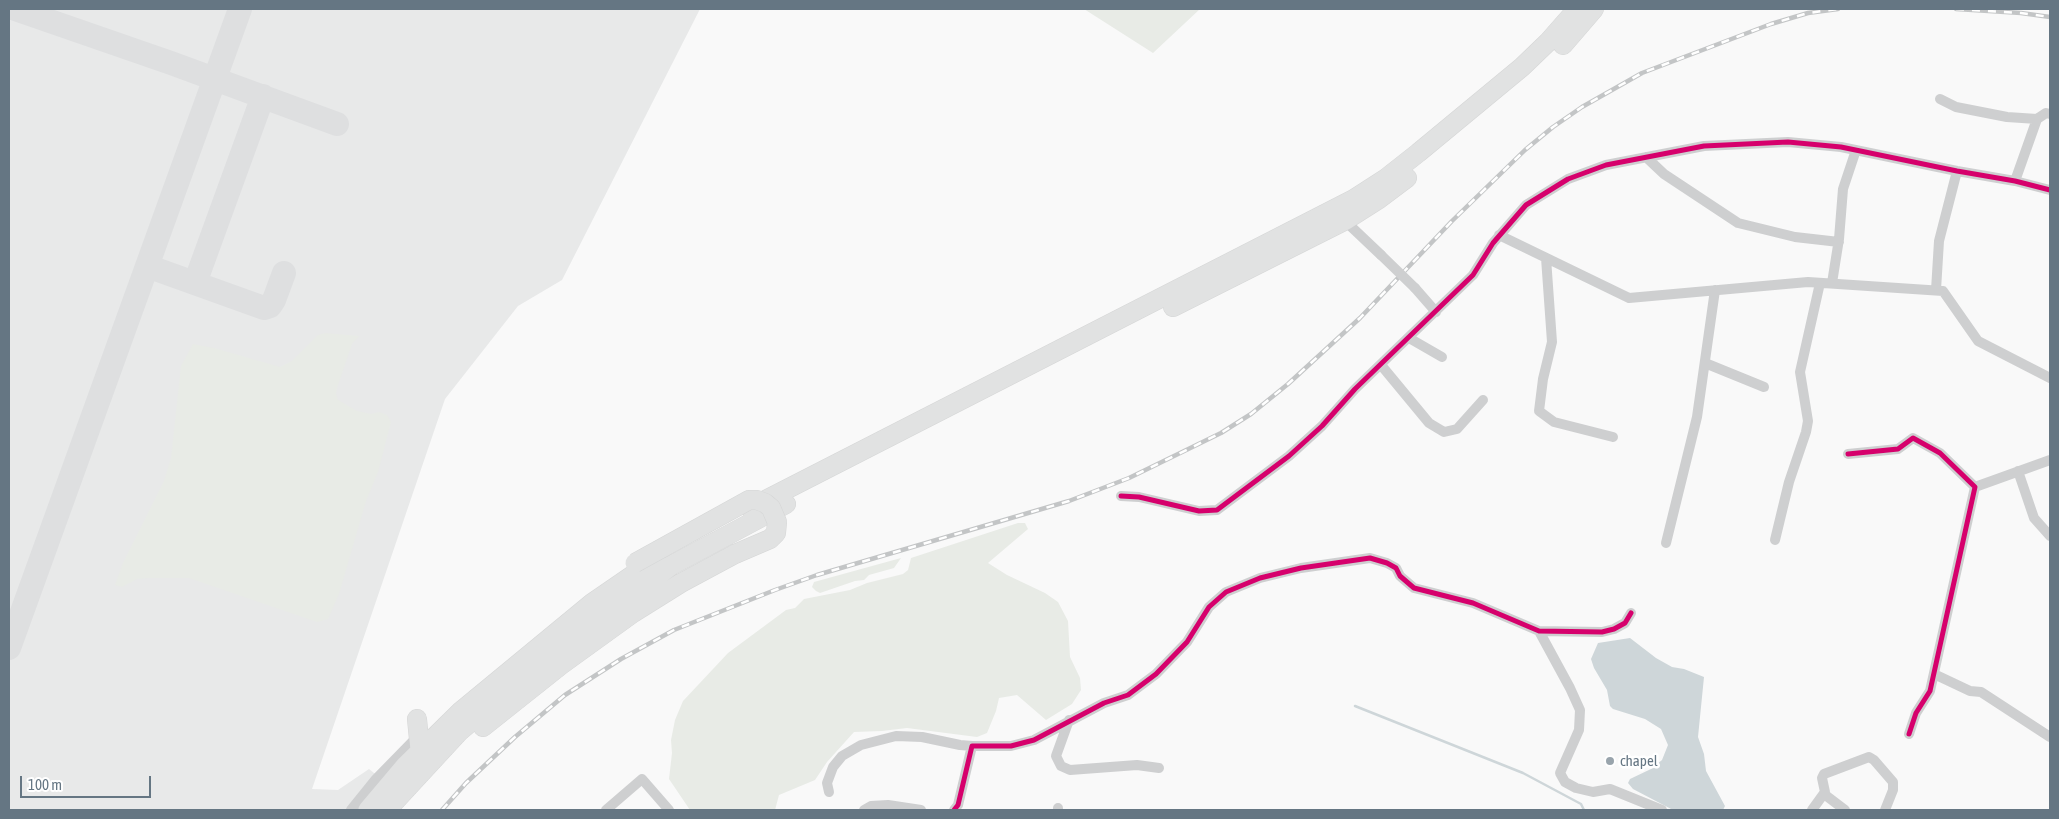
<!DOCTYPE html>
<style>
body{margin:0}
#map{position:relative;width:2059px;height:819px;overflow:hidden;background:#f9f9f9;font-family:"Asap Condensed",sans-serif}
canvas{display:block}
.frame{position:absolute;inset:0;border:10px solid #657683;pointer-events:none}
.scale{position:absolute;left:20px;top:776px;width:131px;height:22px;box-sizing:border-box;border:2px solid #657683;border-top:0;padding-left:6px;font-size:15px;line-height:18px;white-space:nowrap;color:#657683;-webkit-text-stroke:4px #fff;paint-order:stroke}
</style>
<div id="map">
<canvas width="2059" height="819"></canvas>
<div class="frame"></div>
<div class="scale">100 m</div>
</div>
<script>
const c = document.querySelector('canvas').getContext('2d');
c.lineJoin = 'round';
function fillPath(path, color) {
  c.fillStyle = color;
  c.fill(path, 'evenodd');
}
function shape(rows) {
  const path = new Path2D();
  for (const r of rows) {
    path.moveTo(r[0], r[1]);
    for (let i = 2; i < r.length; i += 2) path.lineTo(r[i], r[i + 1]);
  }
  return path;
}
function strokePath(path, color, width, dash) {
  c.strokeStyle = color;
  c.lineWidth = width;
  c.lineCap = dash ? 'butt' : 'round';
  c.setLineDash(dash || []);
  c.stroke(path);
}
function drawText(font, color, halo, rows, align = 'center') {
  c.font = font + ' "Asap Condensed",sans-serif';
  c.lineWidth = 5;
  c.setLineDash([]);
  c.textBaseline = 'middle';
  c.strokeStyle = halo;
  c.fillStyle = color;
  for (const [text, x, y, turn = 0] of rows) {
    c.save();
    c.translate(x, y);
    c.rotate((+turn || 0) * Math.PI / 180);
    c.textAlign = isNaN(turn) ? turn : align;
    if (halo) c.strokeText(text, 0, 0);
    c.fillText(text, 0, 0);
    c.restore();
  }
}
fillPath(shape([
 [9,9,700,9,562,280,518,306,445,399,312,789,338,790,369,769,379,777,374,810,9,810]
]), '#e8e9e9');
fillPath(shape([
 [1084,9,1200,9,1153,53],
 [325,333,359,336,352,344,338,385,336,393,338,400,357,411,371,414,379,412,387,415,391,422,378,472,366,501,339,594,328,619,317,622,189,578,149,578,137,579,122,587,115,585,123,563,164,481,171,458,181,366,193,344,214,348,280,367,292,361,318,335],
 [1018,523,1025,523,1028,529,988,563,1007,575,1045,593,1058,602,1068,621,1070,657,1080,678,1081,690,1072,704,1046,720,1017,695,999,698,996,711,987,733,977,737,907,728,882,731,854,732,827,762,815,780,779,795,775,810,690,810,669,779,672,753,671,740,675,720,683,701,728,653,786,610,795,608,804,599,850,590,867,583,903,574,908,570,911,558],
 [901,558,894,568,869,575,864,580,855,581,820,593,816,591,812,587,814,582]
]), '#e8ebe6');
fillPath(shape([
 [1630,638,1656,658,1672,667,1684,669,1704,677,1698,737,1704,754,1706,771,1725,806,1723,810,1673,810,1633,789,1628,783,1630,779,1651,769,1662,760,1668,745,1661,729,1645,719,1613,709,1610,706,1607,690,1594,668,1591,659,1598,643]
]), '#ced6d9');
strokePath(shape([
 [1355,706,1523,773,1581,804,1584,810]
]), '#ced6d9', 2.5);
strokePath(shape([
 [15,9,171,63,337,124],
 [147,266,264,308,270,306,274,300,284,273],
 [195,283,263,96],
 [9,648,240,9]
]), '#dedfe0', 24);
const highway = shape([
 [1563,45,1594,9],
 [1173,307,1346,220,1379,199,1407,178],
 [750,508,1354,199,1385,179,1418,153,1522,67,1548,42,1577,9],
 [417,719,420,750],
 [483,727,561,665,633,613,681,583,735,554],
 [368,810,406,765,461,711,592,603,656,559],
 [387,810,459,732,546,658,672,565,786,504]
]);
strokePath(highway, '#d5d6d6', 20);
strokePath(shape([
 [1940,99,1956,107,2007,117,2037,119],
 [1646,157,1664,174,1738,223,1795,237,1839,242],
 [2015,181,2037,119,2046,113,2050,114],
 [1342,218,1381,255],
 [1499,235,1629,298,1808,282,1943,291,1978,341,2050,378],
 [1546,258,1552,342,1543,379,1539,411,1554,422,1613,437],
 [1832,283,1839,239,1843,189,1856,150],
 [1415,288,1436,312],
 [1936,290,1939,241,1957,171],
 [1409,338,1442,357],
 [1705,363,1764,387],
 [1381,365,1429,423,1444,432,1457,429,1483,400],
 [1848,454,1898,449,1913,438,1940,453,1975,487,1930,691,1916,713,1909,734],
 [2018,471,2034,518,2050,536],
 [1975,487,2050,460],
 [1121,496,1139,497,1199,511,1217,510,1289,456,1322,426,1355,389,1473,275,1493,243,1526,205,1568,179,1606,165,1704,146,1788,142,1841,147,1957,171,2015,181,2050,190],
 [1775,540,1789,482,1806,432,1808,421,1800,372,1820,283],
 [1666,543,1697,417,1715,290],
 [1539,631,1570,688,1580,710,1579,730,1560,773,1565,782,1576,788,1593,792,1610,789,1662,810],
 [1934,674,1970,691,1981,692,2050,737],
 [1069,720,1056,756,1061,766,1070,770,1137,765,1159,768],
 [829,792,827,783,833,767,842,756,861,745,896,736,922,737,960,745,972,746],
 [1824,794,1845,810],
 [351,810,376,779,419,735],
 [606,810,642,779,669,810],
 [864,810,871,806,888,805,921,810],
 [954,810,958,805,972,746,1011,746,1034,740,1104,703,1128,695,1156,674,1187,642,1209,607,1226,592,1260,578,1301,568,1370,558,1387,563,1396,568,1400,576,1414,588,1473,603,1539,631,1602,632,1614,629,1625,623,1631,613],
 [1058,810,1058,808],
 [1812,810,1825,792,1822,778,1824,774,1869,757,1874,760,1893,782,1893,790,1885,810]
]), '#cecfd0', 10);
strokePath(highway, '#e1e2e2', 19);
const rail = shape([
 [1956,9,2021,13,2050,17],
 [442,810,466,783,515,737,565,695,621,659,674,630,775,590,817,575,1069,501,1129,478,1221,433,1251,414,1288,384,1360,318,1452,221,1525,150,1553,127,1582,107,1642,73,1771,24,1808,13,1838,9]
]);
strokePath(rail, '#c3c5c6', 4.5);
strokePath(rail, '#fff', 2.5, [8]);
const highwayBridge = shape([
 [635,563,749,500,757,500,765,503,771,508,777,522,776,533,770,539,735,554]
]);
strokePath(highwayBridge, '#d5d6d6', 20, []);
strokePath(shape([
 [1381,255,1415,288]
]), '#cecfd0', 10);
strokePath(highwayBridge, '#e1e2e2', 19);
strokePath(shape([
 [1848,454,1898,449,1913,438,1940,453,1975,487,1930,691,1916,713,1909,734],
 [1121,496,1139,497,1199,511,1217,510,1289,456,1322,426,1355,389,1473,275,1493,243,1526,205,1568,179,1606,165,1704,146,1788,142,1841,147,1957,171,2015,181,2050,190],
 [954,810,958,805,972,746,1011,746,1034,740,1104,703,1128,695,1156,674,1187,642,1209,607,1226,592,1260,578,1301,568,1370,558,1387,563,1396,568,1400,576,1414,588,1473,603,1539,631,1602,632,1614,629,1625,623,1631,613]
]), '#d6006c', 5);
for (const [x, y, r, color] of [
 [1610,761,5,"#99a4ac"]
]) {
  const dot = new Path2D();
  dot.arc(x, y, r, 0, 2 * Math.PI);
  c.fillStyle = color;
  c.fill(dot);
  strokePath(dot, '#fff', 2);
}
drawText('15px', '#657683', '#fff', [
 ["chapel",1620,761]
], 'left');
</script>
